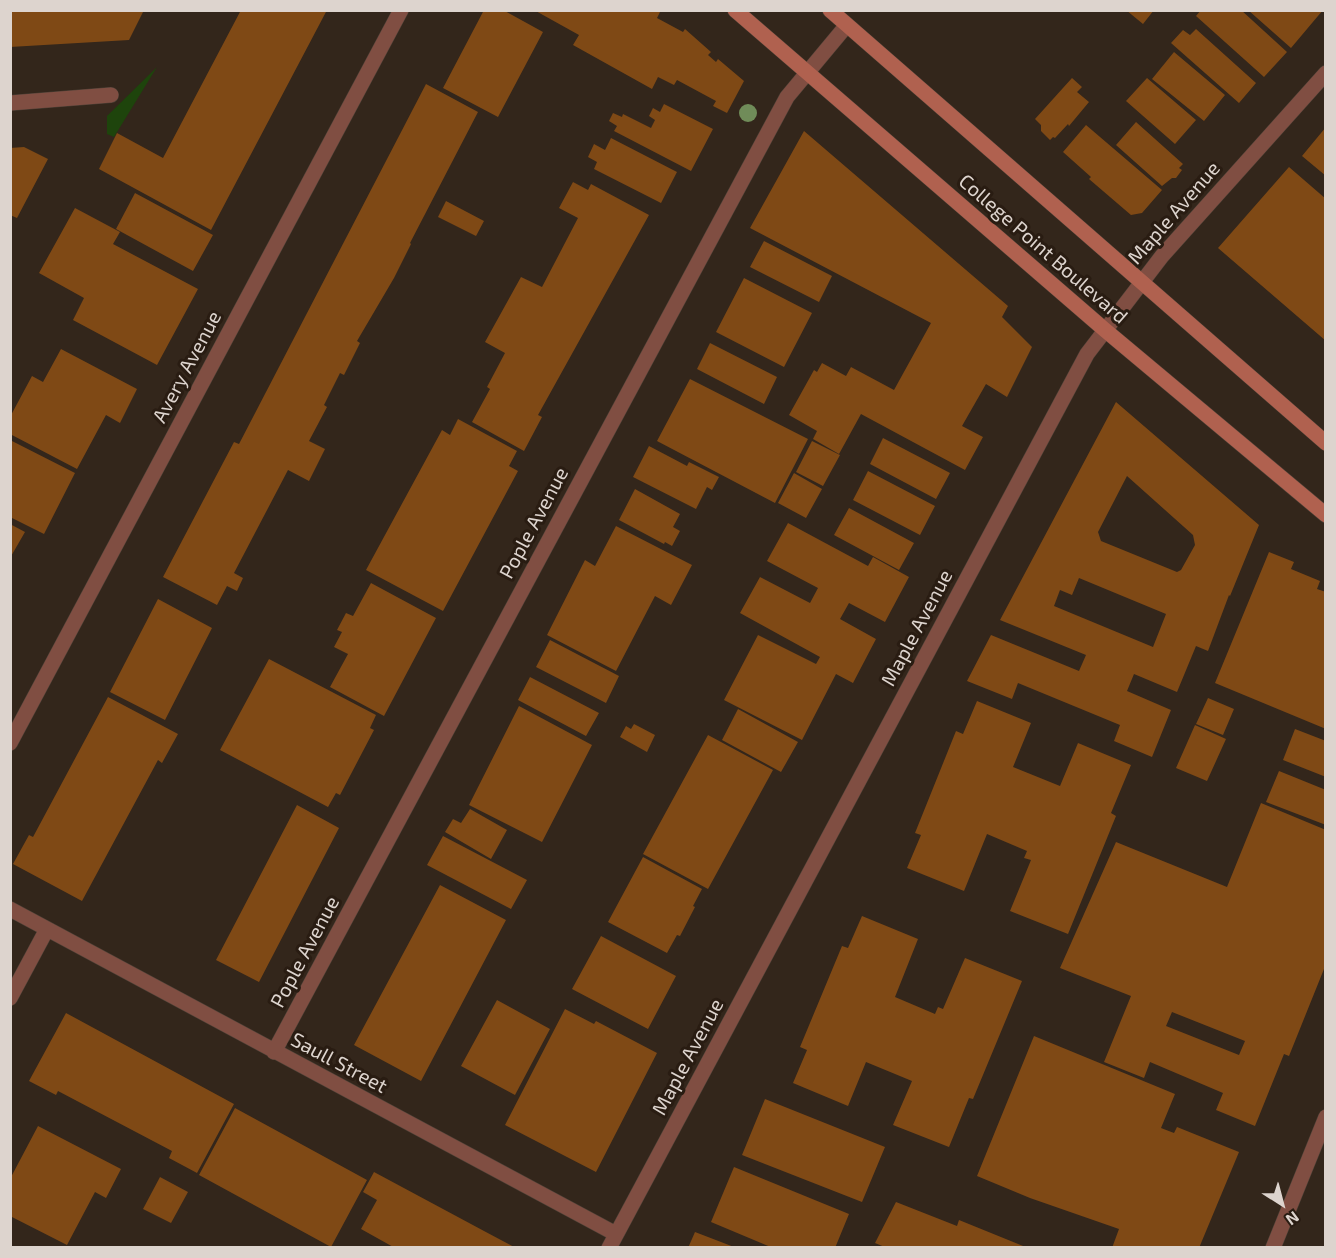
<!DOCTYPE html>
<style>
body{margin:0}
#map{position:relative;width:1336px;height:1258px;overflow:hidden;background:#33261b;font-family:"Exo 2",sans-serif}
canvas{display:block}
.frame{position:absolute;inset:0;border:12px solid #ddd4ce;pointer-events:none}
.north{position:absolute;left:1252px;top:1174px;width:60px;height:60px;-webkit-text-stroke:4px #291c12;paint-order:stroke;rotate:144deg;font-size:16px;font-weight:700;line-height:24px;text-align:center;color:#ddd4ce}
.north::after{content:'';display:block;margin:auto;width:21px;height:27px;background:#ddd4ce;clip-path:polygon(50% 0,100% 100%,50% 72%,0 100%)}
</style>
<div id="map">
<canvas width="1336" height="1258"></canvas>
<div class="frame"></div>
<div class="north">N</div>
</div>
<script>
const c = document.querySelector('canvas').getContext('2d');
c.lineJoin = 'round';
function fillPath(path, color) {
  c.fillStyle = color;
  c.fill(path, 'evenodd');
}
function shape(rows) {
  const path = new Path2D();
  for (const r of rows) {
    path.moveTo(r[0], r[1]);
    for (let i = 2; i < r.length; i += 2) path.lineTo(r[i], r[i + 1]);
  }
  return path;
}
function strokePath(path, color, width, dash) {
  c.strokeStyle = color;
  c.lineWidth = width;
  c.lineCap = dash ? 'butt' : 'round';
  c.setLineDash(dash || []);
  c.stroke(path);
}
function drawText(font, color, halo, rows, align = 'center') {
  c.font = font + ' "Exo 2",sans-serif';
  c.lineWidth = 6;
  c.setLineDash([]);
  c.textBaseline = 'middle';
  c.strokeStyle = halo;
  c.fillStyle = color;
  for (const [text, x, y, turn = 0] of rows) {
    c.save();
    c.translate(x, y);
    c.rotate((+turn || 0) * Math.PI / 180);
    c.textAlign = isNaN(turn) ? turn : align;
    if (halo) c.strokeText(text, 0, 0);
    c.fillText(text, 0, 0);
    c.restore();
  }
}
fillPath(shape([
 [157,67,114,137,107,134,107,116]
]), '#1e440c');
fillPath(shape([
 [10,10,144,10,129,40,10,47],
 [241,10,327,10,211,230,99,169,117,133,163,158],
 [484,10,503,10,543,32,498,117,443,88],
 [534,10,657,10,660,12,657,18,683,32,685,29,711,52,708,55,716,62,718,59,744,81,727,113,713,106,716,101,677,80,674,85,658,77,652,89,573,45,579,35],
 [1126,10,1154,10,1143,24],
 [1201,10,1241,10,1287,52,1264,77,1196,16],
 [1248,10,1323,10,1291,48],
 [1196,29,1256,83,1239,103,1171,43,1183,30,1190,35],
 [1174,52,1225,95,1204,121,1152,79],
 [1072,78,1082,87,1077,92,1089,102,1069,126,1068,124,1055,138,1053,137,1050,140,1041,131,1041,125,1035,119],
 [1147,78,1196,120,1175,144,1126,101],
 [426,84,478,112,410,243,411,244,394,278,357,341,360,343,344,375,340,373,324,405,327,407,309,441,325,449,309,481,288,470,234,573,243,578,237,591,227,586,217,605,163,577,234,442,239,444],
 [664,104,713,129,691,171,614,131,617,126,609,121,613,113,622,117,623,114,651,128,655,120,649,116,653,108,660,112],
 [1136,122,1183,164,1179,168,1182,170,1176,178,1172,178,1162,186,1116,145],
 [1086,125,1162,190,1142,213,1131,215,1089,179,1091,177,1063,152],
 [1326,127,1326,176,1302,156],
 [804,131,1008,306,1002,317,1032,347,1007,397,986,384,962,426,983,437,965,470,861,414,839,454,813,439,817,431,789,415,814,370,817,372,822,363,846,376,851,367,894,390,931,323,750,228],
 [611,138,677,172,661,203,594,169,597,162,588,157,594,144,605,150],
 [24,147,48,159,17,218,10,215,10,148],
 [1289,167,1326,199,1326,341,1218,248],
 [573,182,588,190,591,184,649,215,538,415,542,417,524,451,472,422,490,389,487,387,505,353,485,342,521,277,542,287,578,218,559,208],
 [135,193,213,235,193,271,116,229],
 [446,201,484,221,476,236,438,217],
 [75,208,120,232,113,244,198,289,157,365,73,320,84,298,39,273],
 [764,241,832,276,819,302,750,267],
 [744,278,812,313,784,367,716,332],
 [710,343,777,377,764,404,697,369],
 [61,349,137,389,120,423,106,415,77,469,10,434,10,417,32,376,43,382],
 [690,379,808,439,775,503,657,441],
 [1116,402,1259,525,1230,596,1229,595,1208,651,1196,646,1177,692,1134,674,1127,691,1171,710,1152,757,1114,741,1120,725,1018,683,1012,699,967,681,991,635,1079,671,1086,655,1000,620],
 [1127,476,1193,535,1195,545,1181,570,1177,572,1101,541,1098,532],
 [1079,578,1166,614,1153,647,1054,606,1060,590,1072,595],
 [458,419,517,451,509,466,518,471,443,611,366,570,442,430,450,435],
 [883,438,950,473,936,499,870,464],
 [10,440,75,473,44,534,10,517],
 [812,441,840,455,823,486,796,472],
 [649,446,687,466,689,462,719,477,712,490,707,487,696,509,633,477],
 [868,471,935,506,920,535,853,500],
 [794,473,822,489,806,518,778,503],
 [635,489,680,514,673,527,680,531,672,546,665,542,664,544,619,520],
 [849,508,914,543,899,570,834,535],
 [788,523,868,566,873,557,909,577,885,622,849,603,840,619,876,639,853,683,836,674,802,740,724,700,758,635,816,664,820,657,740,613,760,577,810,603,818,588,767,561],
 [10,524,25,532,10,558],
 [616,526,692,565,671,605,655,596,616,671,547,635,585,560,595,566],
 [1269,552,1294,562,1291,569,1320,581,1317,589,1326,592,1326,729,1215,683],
 [371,583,436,618,384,716,330,687,348,654,334,647,342,632,337,630,346,613,353,616],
 [158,599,212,628,165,720,110,692],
 [550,640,619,676,606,703,536,667],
 [269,659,376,715,370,728,374,730,340,795,336,793,328,807,220,750],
 [530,677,599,713,586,736,518,700],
 [108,697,178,734,162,763,158,760,82,901,13,864,29,835,33,837],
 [1208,698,1234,709,1223,735,1196,724],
 [977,701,1031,723,1013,767,1060,786,1078,743,1131,765,1111,813,1116,816,1068,934,1010,911,1031,860,1024,858,1027,851,987,834,964,891,907,868,921,835,915,833,956,731,963,734],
 [519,706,592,745,542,842,469,805],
 [738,709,798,742,781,772,722,740],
 [634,724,655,735,647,752,620,737,626,726,631,729],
 [1195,725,1226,739,1207,781,1176,768],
 [1295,729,1326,741,1326,777,1283,760],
 [708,735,773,770,708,889,643,854],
 [1279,771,1326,790,1326,825,1266,802],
 [1261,803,1326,830,1326,964,1289,1056,1284,1054,1255,1126,1216,1110,1223,1093,1150,1062,1144,1078,1104,1062,1131,996,1060,968,1116,842,1227,887],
 [1172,1012,1245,1041,1239,1055,1166,1026],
 [297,805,339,828,259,982,216,960],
 [470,809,507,830,491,859,445,832,453,819,461,823],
 [443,836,527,880,511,909,427,865],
 [643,857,702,889,693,906,695,907,680,936,677,935,667,953,608,922],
 [440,885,506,920,421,1081,354,1045],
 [862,916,918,939,895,997,935,1014,938,1007,943,1009,965,958,1022,981,973,1099,969,1098,949,1147,893,1125,912,1081,866,1062,848,1106,793,1083,807,1050,800,1047,842,946,848,948],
 [601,936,676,976,648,1029,572,989],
 [497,1000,550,1029,515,1095,461,1066],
 [565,1009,594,1024,596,1021,657,1053,596,1172,505,1125],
 [66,1013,234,1104,197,1173,169,1158,172,1151,58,1091,56,1095,29,1081],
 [1034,1036,1175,1094,1161,1128,1174,1133,1177,1127,1239,1152,1199,1248,1112,1248,1119,1229,1030,1198,977,1176],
 [765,1099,885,1147,862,1202,742,1155],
 [235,1108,367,1180,331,1247,199,1175],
 [38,1126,121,1169,106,1198,95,1192,67,1245,10,1216,10,1179],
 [734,1167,849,1214,835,1248,773,1248,711,1222],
 [374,1172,484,1231,516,1248,395,1248,361,1229,377,1200,363,1192],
 [160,1177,188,1192,171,1223,143,1209],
 [896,1202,957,1226,959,1220,1028,1248,887,1248,875,1243],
 [695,1232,734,1247,734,1248,688,1248]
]), '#7f4915');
const minor = shape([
 [10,103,111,95],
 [10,743,401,10],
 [10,909,616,1234],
 [10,998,47,929],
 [274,1052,787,97,847,25],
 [609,1248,1087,354,1162,256,1326,73]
]);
const tertiary = shape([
 [1273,1248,1326,1117]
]);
const secondary = shape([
 [735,10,1105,330,1326,515],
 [830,10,1326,443]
]);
strokePath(minor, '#4e4238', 16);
strokePath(tertiary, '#4e4238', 16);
strokePath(secondary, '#4e4238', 16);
strokePath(minor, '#804e42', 15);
strokePath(tertiary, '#804e42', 15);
strokePath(secondary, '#b0614f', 15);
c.fillStyle = '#708c59';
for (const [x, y] of [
 [748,113]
]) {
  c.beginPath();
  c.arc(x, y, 9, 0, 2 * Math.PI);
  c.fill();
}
drawText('20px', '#ddd4ce', '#291c12', [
 ["Maple Avenue",1174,213,-49],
 ["College Point Boulevard",1043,249,41],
 ["Avery Avenue",187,367,-62],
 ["Pople Avenue",534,523,-62],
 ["Maple Avenue",917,628,-62],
 ["Pople Avenue",305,952,-62],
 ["Maple Avenue",688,1057,-62],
 ["Saull Street",339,1063,28]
]);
</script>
